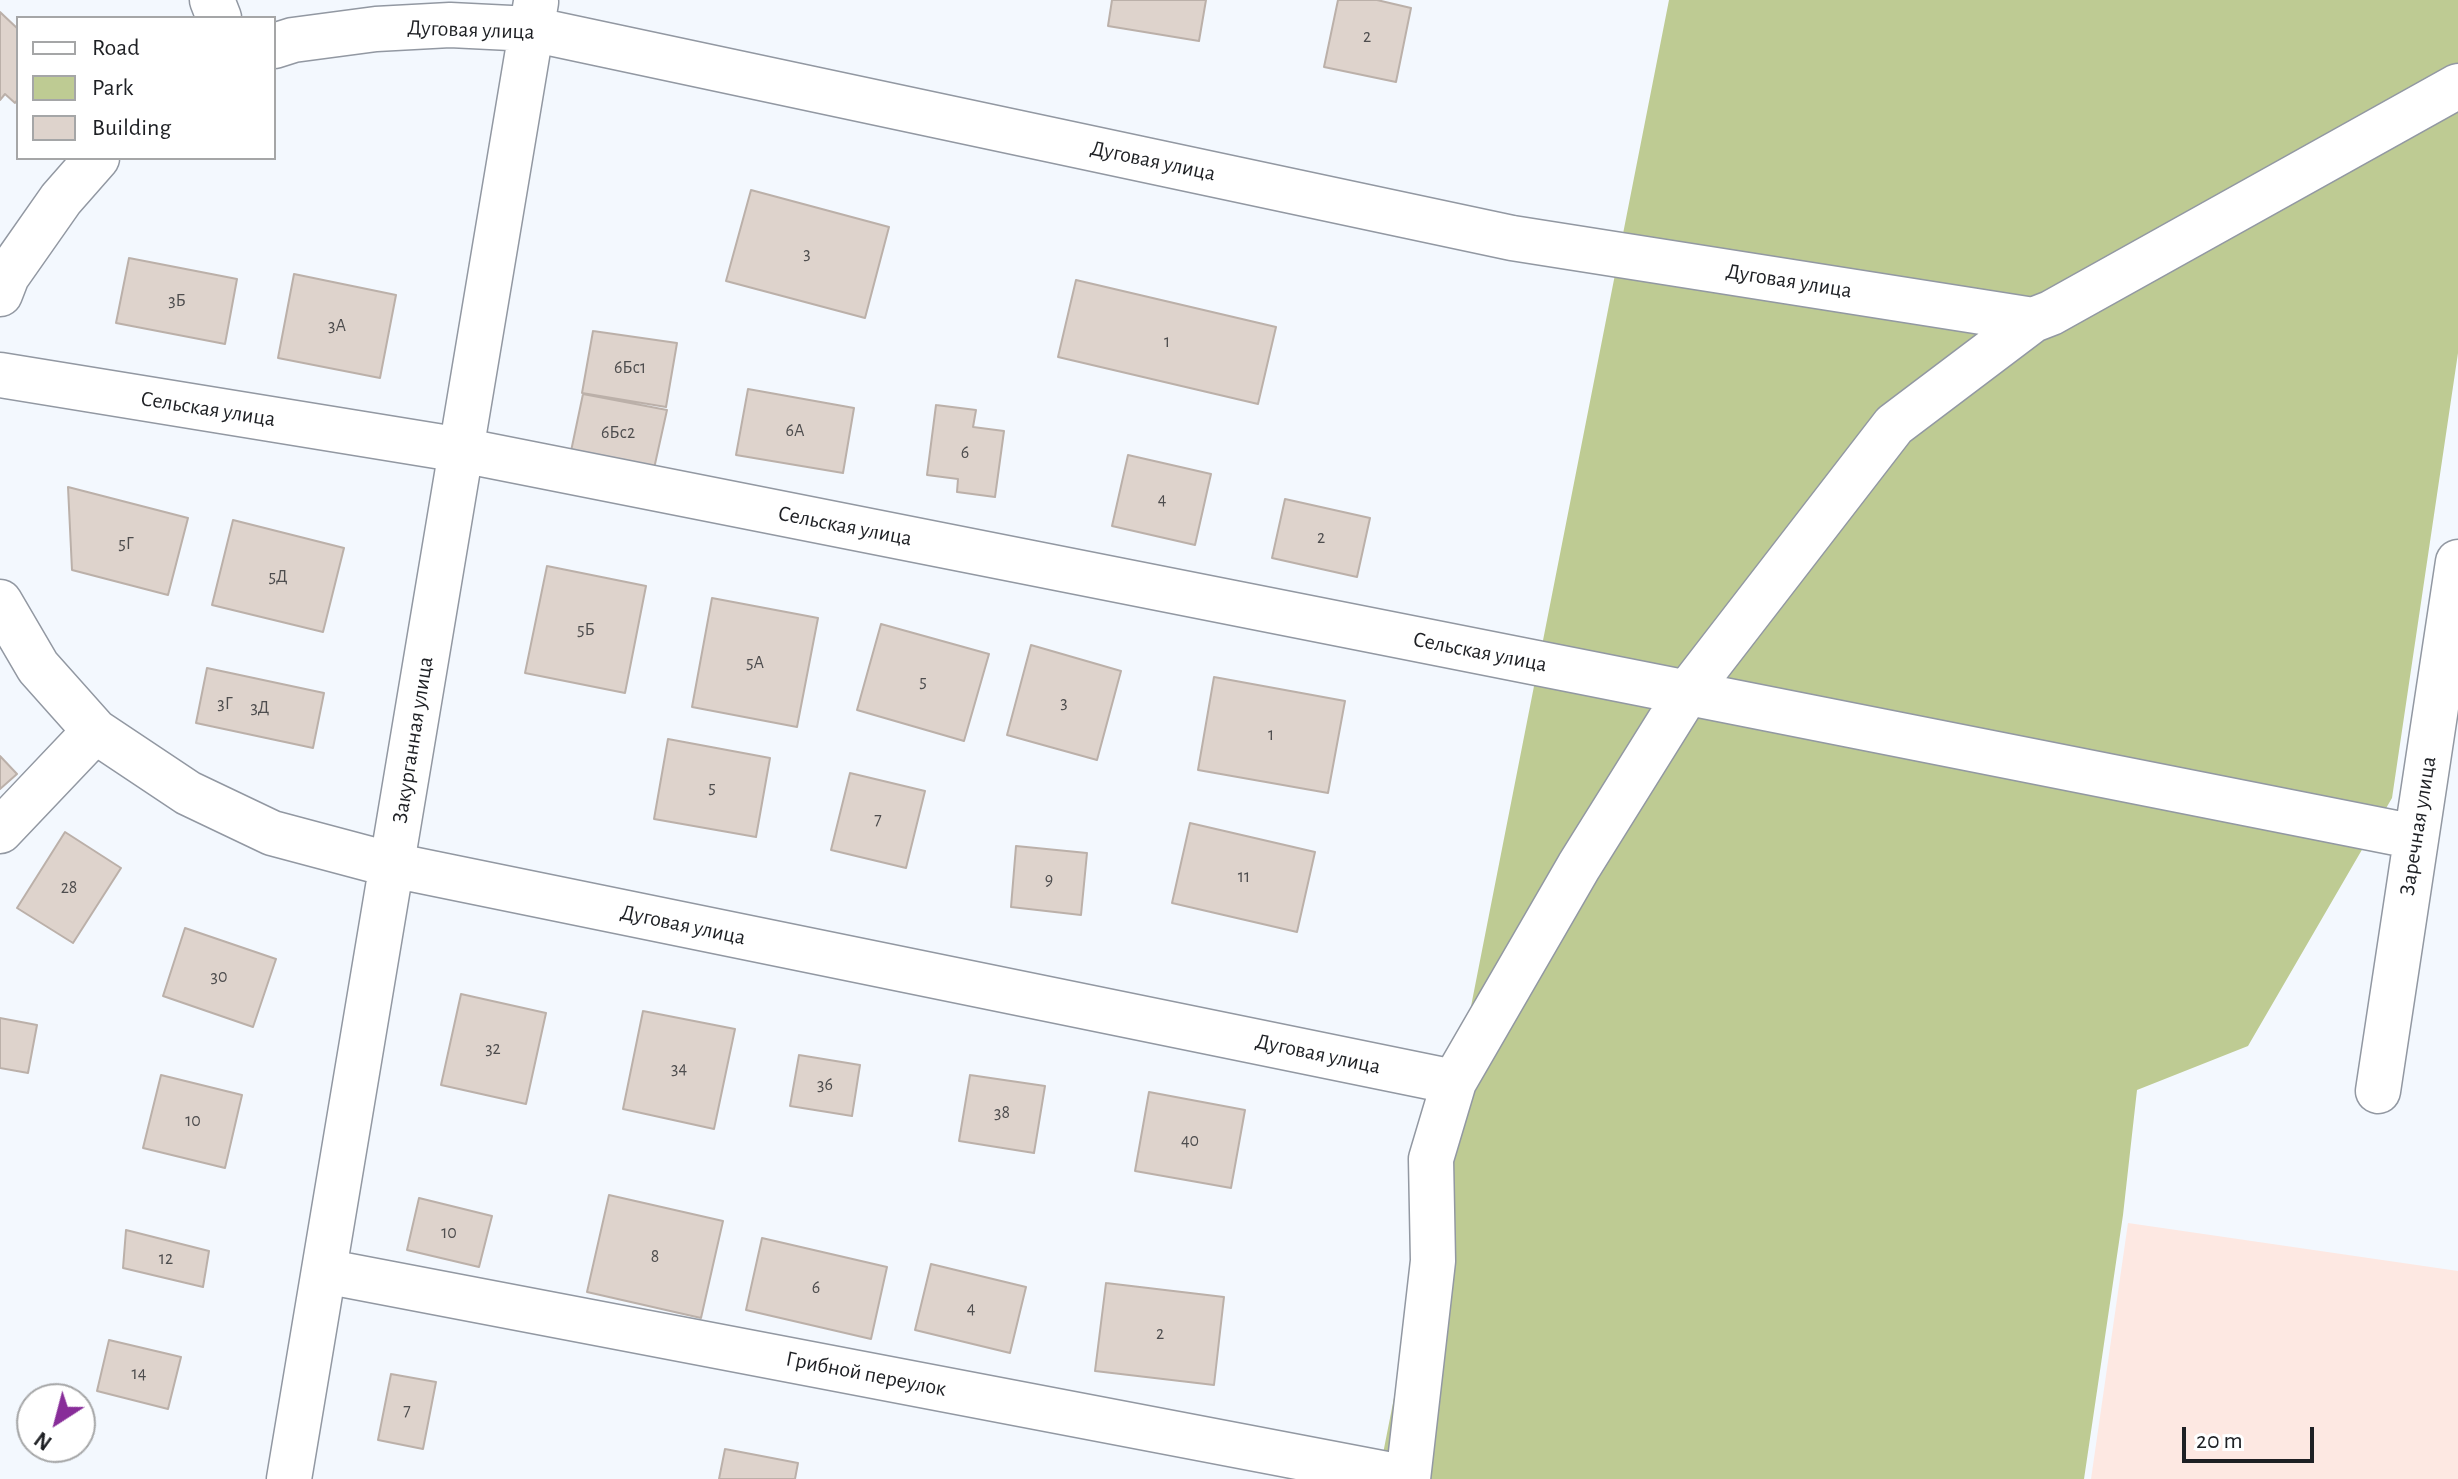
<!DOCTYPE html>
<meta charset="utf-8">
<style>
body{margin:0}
#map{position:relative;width:2458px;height:1479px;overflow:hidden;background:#f3f8fe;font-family:"Alegreya Sans",sans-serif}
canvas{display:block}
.legend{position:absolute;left:16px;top:16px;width:260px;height:144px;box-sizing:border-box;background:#fff;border:2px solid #a5a6a7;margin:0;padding:10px 14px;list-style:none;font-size:24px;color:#1e2024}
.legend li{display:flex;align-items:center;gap:16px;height:40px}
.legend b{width:40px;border:2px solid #a5a6a7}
.north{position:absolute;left:16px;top:1383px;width:80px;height:80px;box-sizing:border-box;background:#fff;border:2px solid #a5a6a7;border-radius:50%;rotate:216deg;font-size:22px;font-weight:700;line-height:32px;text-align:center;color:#1e2024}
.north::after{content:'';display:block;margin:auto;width:28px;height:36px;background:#882d99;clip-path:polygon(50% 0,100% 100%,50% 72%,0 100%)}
.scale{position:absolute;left:2182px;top:1427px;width:132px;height:36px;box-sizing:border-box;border:4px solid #1e2024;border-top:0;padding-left:10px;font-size:24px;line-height:28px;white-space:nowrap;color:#1e2024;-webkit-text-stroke:6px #fff;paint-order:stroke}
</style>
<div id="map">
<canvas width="2458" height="1479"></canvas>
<ul class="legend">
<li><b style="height:10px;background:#fff"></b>Road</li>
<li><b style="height:22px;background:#becb93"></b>Park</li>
<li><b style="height:22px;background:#ded3cc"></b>Building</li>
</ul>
<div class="north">N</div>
<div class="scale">20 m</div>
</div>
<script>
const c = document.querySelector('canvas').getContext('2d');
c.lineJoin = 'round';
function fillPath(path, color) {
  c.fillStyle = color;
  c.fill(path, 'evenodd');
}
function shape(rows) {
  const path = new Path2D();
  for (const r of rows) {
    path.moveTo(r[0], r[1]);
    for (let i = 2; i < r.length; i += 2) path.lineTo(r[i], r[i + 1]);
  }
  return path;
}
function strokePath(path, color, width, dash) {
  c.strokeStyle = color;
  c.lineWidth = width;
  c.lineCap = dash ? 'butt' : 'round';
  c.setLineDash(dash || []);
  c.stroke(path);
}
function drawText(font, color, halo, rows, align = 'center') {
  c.font = font + ' "Alegreya Sans",sans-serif';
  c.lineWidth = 7;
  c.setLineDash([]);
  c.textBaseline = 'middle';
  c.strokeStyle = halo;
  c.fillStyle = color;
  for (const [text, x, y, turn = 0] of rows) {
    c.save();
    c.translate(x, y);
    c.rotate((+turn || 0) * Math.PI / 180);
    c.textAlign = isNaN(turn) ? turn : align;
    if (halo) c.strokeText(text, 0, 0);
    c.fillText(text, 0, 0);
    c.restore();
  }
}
fillPath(shape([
 [2128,1223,2458,1271,2458,1479,2091,1479]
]), '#fde8e2');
fillPath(shape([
 [1669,0,2458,0,2458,353,2392,798,2248,1046,2137,1090,2123,1215,2084,1479,1378,1479]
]), '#becb93');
const building = shape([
 [1112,0,1206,0,1199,41,1108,26,1112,0],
 [1338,0,1377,0,1411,8,1396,82,1324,67,1338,0],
 [0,12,18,29,18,99,15,103,5,94,0,100,0,12],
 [751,190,889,227,865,318,726,281,751,190],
 [129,258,237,279,225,344,116,323,129,258],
 [294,274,396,295,380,378,278,358,294,274],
 [1076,280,1276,327,1258,404,1058,357,1076,280],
 [593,331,677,343,666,407,582,393,593,331],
 [748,389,854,408,843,473,736,455,748,389],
 [583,394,667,410,653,473,570,456,583,394],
 [936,405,976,410,973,427,1004,431,995,497,957,492,958,479,927,475,936,405],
 [1128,455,1211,474,1195,545,1112,526,1128,455],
 [68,487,188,518,168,595,72,570,68,487],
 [1285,499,1370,518,1357,577,1272,558,1285,499],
 [233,520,344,548,323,632,212,605,233,520],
 [547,566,646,586,625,693,525,673,547,566],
 [712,598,818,618,797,727,692,707,712,598],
 [881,624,989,654,964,741,857,710,881,624],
 [1031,645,1121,671,1097,760,1007,735,1031,645],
 [207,668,324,693,313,748,196,723,207,668],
 [1214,677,1345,701,1328,793,1198,770,1214,677],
 [668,739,770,758,756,837,654,819,668,739],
 [0,756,17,774,0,789,0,756],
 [850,773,925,791,906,868,831,850,850,773],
 [1190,823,1315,852,1297,932,1172,903,1190,823],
 [65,832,121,868,73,943,17,908,65,832],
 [1016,846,1087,853,1081,915,1011,907,1016,846],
 [185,928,276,959,253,1027,163,996,185,928],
 [461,994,546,1013,526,1104,441,1085,461,994],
 [643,1011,735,1029,714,1129,623,1109,643,1011],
 [0,1018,37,1025,28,1073,0,1068,0,1018],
 [799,1055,860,1065,852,1116,790,1106,799,1055],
 [161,1075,242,1095,225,1168,143,1148,161,1075],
 [970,1075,1045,1086,1034,1153,959,1141,970,1075],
 [1149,1092,1245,1110,1231,1188,1135,1171,1149,1092],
 [609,1195,723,1221,701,1318,587,1292,609,1195],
 [419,1198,492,1216,479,1267,407,1250,419,1198],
 [126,1230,209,1251,203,1287,123,1268,126,1230],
 [762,1238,887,1267,871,1339,746,1310,762,1238],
 [931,1264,1026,1287,1010,1353,915,1330,931,1264],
 [1106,1283,1224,1297,1214,1385,1095,1371,1106,1283],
 [109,1340,181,1357,168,1409,97,1391,109,1340],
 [391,1374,436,1382,423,1449,378,1440,391,1374],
 [725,1449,798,1463,795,1479,719,1479,725,1449]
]);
fillPath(building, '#ded3cc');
strokePath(building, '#bbb0a9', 2);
const minor = shape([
 [212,0,219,18],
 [274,46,293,40,376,29,450,25,531,29,1512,238,2033,320],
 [0,294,7,276,61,199,97,158],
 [0,375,461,450,2416,837],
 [0,602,38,667,95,731,188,793,272,833,392,865,1454,1082],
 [0,831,95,731],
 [2378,1091,2458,562],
 [324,1271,1408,1478],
 [289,1479,536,2],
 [1408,1479,1433,1261,1431,1159,1454,1082,1579,866,1687,693,1894,425,2033,320,2051,313,2458,86]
]);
strokePath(minor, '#9298a2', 47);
strokePath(minor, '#fff', 44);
drawText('18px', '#4e4d4e', null, [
 ["2",1367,37],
 ["3",807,254],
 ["3Б",177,301],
 ["3А",337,326],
 ["1",1167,342],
 ["6Бс1",630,368],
 ["6А",795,431],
 ["6Бс2",618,433],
 ["6",965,453],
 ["4",1162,500],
 ["2",1321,538],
 ["5Г",126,544],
 ["5Д",278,577],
 ["5Б",586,630],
 ["5А",755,663],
 ["5",923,682],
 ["3",1064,703],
 ["3Г",225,704],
 ["3Д",260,708],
 ["1",1271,735],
 ["5",712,788],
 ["7",878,820],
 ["11",1244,877],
 ["9",1049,880],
 ["28",69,888],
 ["30",219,977],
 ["32",493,1049],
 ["34",679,1069],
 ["36",825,1085],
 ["38",1002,1113],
 ["10",193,1121],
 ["40",1190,1141],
 ["10",449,1233],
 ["8",655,1257],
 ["12",166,1259],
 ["6",816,1288],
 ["4",971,1309],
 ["2",1160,1334],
 ["14",139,1374],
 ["7",407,1411]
]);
drawText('22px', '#1e2024', '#fff', [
 ["Дуговая улица",471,30,2],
 ["Дуговая улица",1153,161,12],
 ["Дуговая улица",1789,281,9],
 ["Сельская улица",208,409,9],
 ["Сельская улица",845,526,11],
 ["Сельская улица",1480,652,11],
 ["Закурганная улица",413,740,-81],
 ["Заречная улица",2418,826,-81],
 ["Дуговая улица",683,925,12],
 ["Дуговая улица",1318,1054,12],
 ["Грибной переулок",866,1374,11]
]);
</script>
